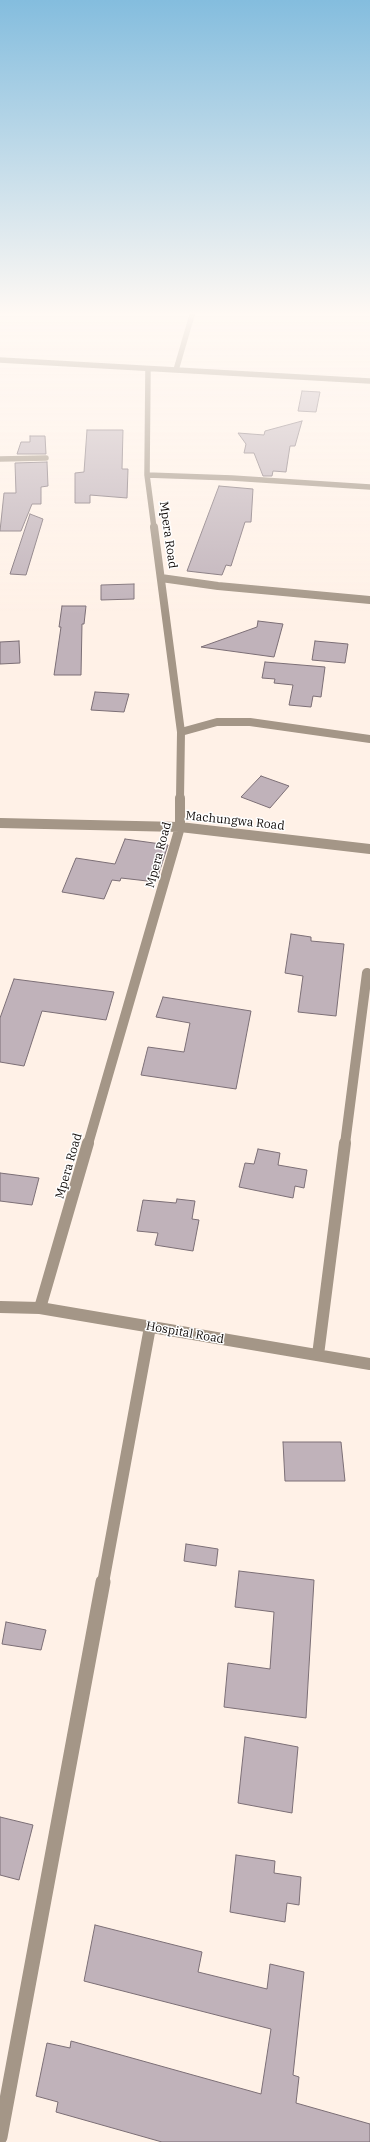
<!DOCTYPE html>
<style>
body{margin:0}
canvas{display:block;background:#fff1e7}
</style>
<canvas width="370" height="2142"></canvas>
<script>
const c = document.querySelector('canvas').getContext('2d');
c.lineJoin = 'round';
function fillPath(path, color) {
  c.fillStyle = color;
  c.fill(path, 'evenodd');
}
function shape(rows) {
  const path = new Path2D();
  for (const r of rows) {
    path.moveTo(r[0], r[1]);
    for (let i = 2; i < r.length; i += 2) path.lineTo(r[i], r[i + 1]);
  }
  return path;
}
function strokePath(path, color, width, dash) {
  c.strokeStyle = color;
  c.lineWidth = width;
  c.lineCap = dash ? 'butt' : 'round';
  c.setLineDash(dash || []);
  c.stroke(path);
}
function drawText(font, color, halo, rows, align = 'center') {
  c.font = font + ' "IBM Plex Serif",serif';
  c.lineWidth = 3;
  c.setLineDash([]);
  c.textBaseline = 'middle';
  c.strokeStyle = halo;
  c.fillStyle = color;
  for (const [text, x, y, turn = 0] of rows) {
    c.save();
    c.translate(x, y);
    c.rotate((+turn || 0) * Math.PI / 180);
    c.textAlign = isNaN(turn) ? turn : align;
    if (halo) c.strokeText(text, 0, 0);
    c.fillText(text, 0, 0);
    c.restore();
  }
}
const building = shape([
 [302,391,320,392,316,412,298,411,302,391],
 [302,421,295,446,290,446,286,472,273,471,272,476,263,476,254,453,244,453,246,444,238,433,264,435,265,431,302,421],
 [87,430,123,430,122,469,128,469,127,498,90,495,90,503,75,503,75,473,84,472,87,430],
 [30,436,45,436,46,454,17,454,21,442,30,442,30,436],
 [47,462,48,486,41,487,41,504,32,504,21,531,0,531,4,493,16,493,15,463,47,462],
 [219,486,253,489,251,522,245,522,231,566,226,565,222,575,187,571,219,486],
 [30,514,43,519,26,575,10,574,30,514],
 [134,584,134,599,101,600,101,585,134,584],
 [62,606,86,606,84,624,82,624,81,675,54,675,61,627,59,627,62,606],
 [258,621,283,624,274,657,201,647,257,627,258,621],
 [19,641,20,663,0,664,0,642,19,641],
 [315,641,348,644,345,663,312,660,315,641],
 [265,662,325,667,321,697,313,696,311,707,289,705,293,685,274,683,275,679,262,678,265,662],
 [95,692,129,694,124,712,91,710,95,692],
 [261,776,289,786,270,808,241,797,261,776],
 [125,839,168,845,156,882,121,878,120,881,112,880,104,899,62,892,76,858,115,864,125,839],
 [291,934,311,937,311,941,344,944,336,1016,298,1012,303,976,285,973,291,934],
 [14,979,114,992,106,1020,42,1011,24,1066,0,1062,0,1018,14,979],
 [163,997,251,1011,236,1089,141,1075,148,1047,184,1052,190,1023,156,1017,163,997],
 [258,1149,280,1153,278,1165,307,1170,304,1188,295,1186,293,1198,239,1187,245,1163,254,1164,258,1149],
 [0,1173,39,1178,32,1205,0,1201,0,1173],
 [177,1199,195,1201,192,1219,199,1220,193,1251,155,1245,158,1233,137,1231,143,1200,176,1203,177,1199],
 [283,1442,341,1442,345,1481,285,1481,283,1442],
 [186,1544,218,1549,216,1566,184,1561,186,1544],
 [239,1571,314,1580,306,1718,224,1707,228,1663,270,1669,274,1612,235,1607,239,1571],
 [6,1622,46,1630,41,1650,2,1644,6,1622],
 [245,1737,298,1747,292,1813,238,1803,245,1737],
 [0,1817,33,1825,19,1880,0,1875,0,1817],
 [236,1855,275,1861,274,1873,301,1877,299,1905,287,1903,285,1922,230,1912,236,1855],
 [95,1925,202,1952,198,1972,267,1989,270,1964,304,1972,293,2075,299,2077,296,2103,370,2124,370,2142,162,2142,56,2112,58,2102,36,2096,47,2043,70,2048,71,2041,261,2094,271,2029,84,1981,95,1925]
]);
fillPath(building, '#c0b2ba');
strokePath(building, '#7c6f76', 1);
strokePath(shape([
 [0,360,370,381],
 [148,369,147,475,154,528],
 [176,370,192,315],
 [0,459,46,458],
 [147,475,232,478,370,487]
]), '#a49687', 5.5);
strokePath(shape([
 [154,527,181,732,180,799],
 [161,578,218,586,370,600],
 [181,732,217,722,250,722,370,739]
]), '#a49687', 8);
strokePath(shape([
 [0,823,180,827,370,849],
 [88,1144,180,827,180,798],
 [345,1144,367,973]
]), '#a49687', 10);
strokePath(shape([
 [0,1307,40,1308,370,1364],
 [40,1308,88,1143],
 [318,1355,345,1143],
 [103,1583,150,1327]
]), '#a49687', 12);
strokePath(shape([
 [0,2137,103,1582]
]), '#a49687', 15);
const sky = c.createLinearGradient(0, 0, 0, 615);
sky.addColorStop(0, '#84bdde');
sky.addColorStop(0.51, '#fff9f4');
sky.addColorStop(1, '#fff9f400');
c.fillStyle = sky;
c.fillRect(0, 0, 370, 615);
drawText('12px', '#0f0a08', '#fff', [
 ["Mpera Road",168,535,82],
 ["Machungwa Road",235,821,6],
 ["Mpera Road",159,855,-75],
 ["Mpera Road",69,1166,-74],
 ["Hospital Road",185,1333,10]
]);
</script>
